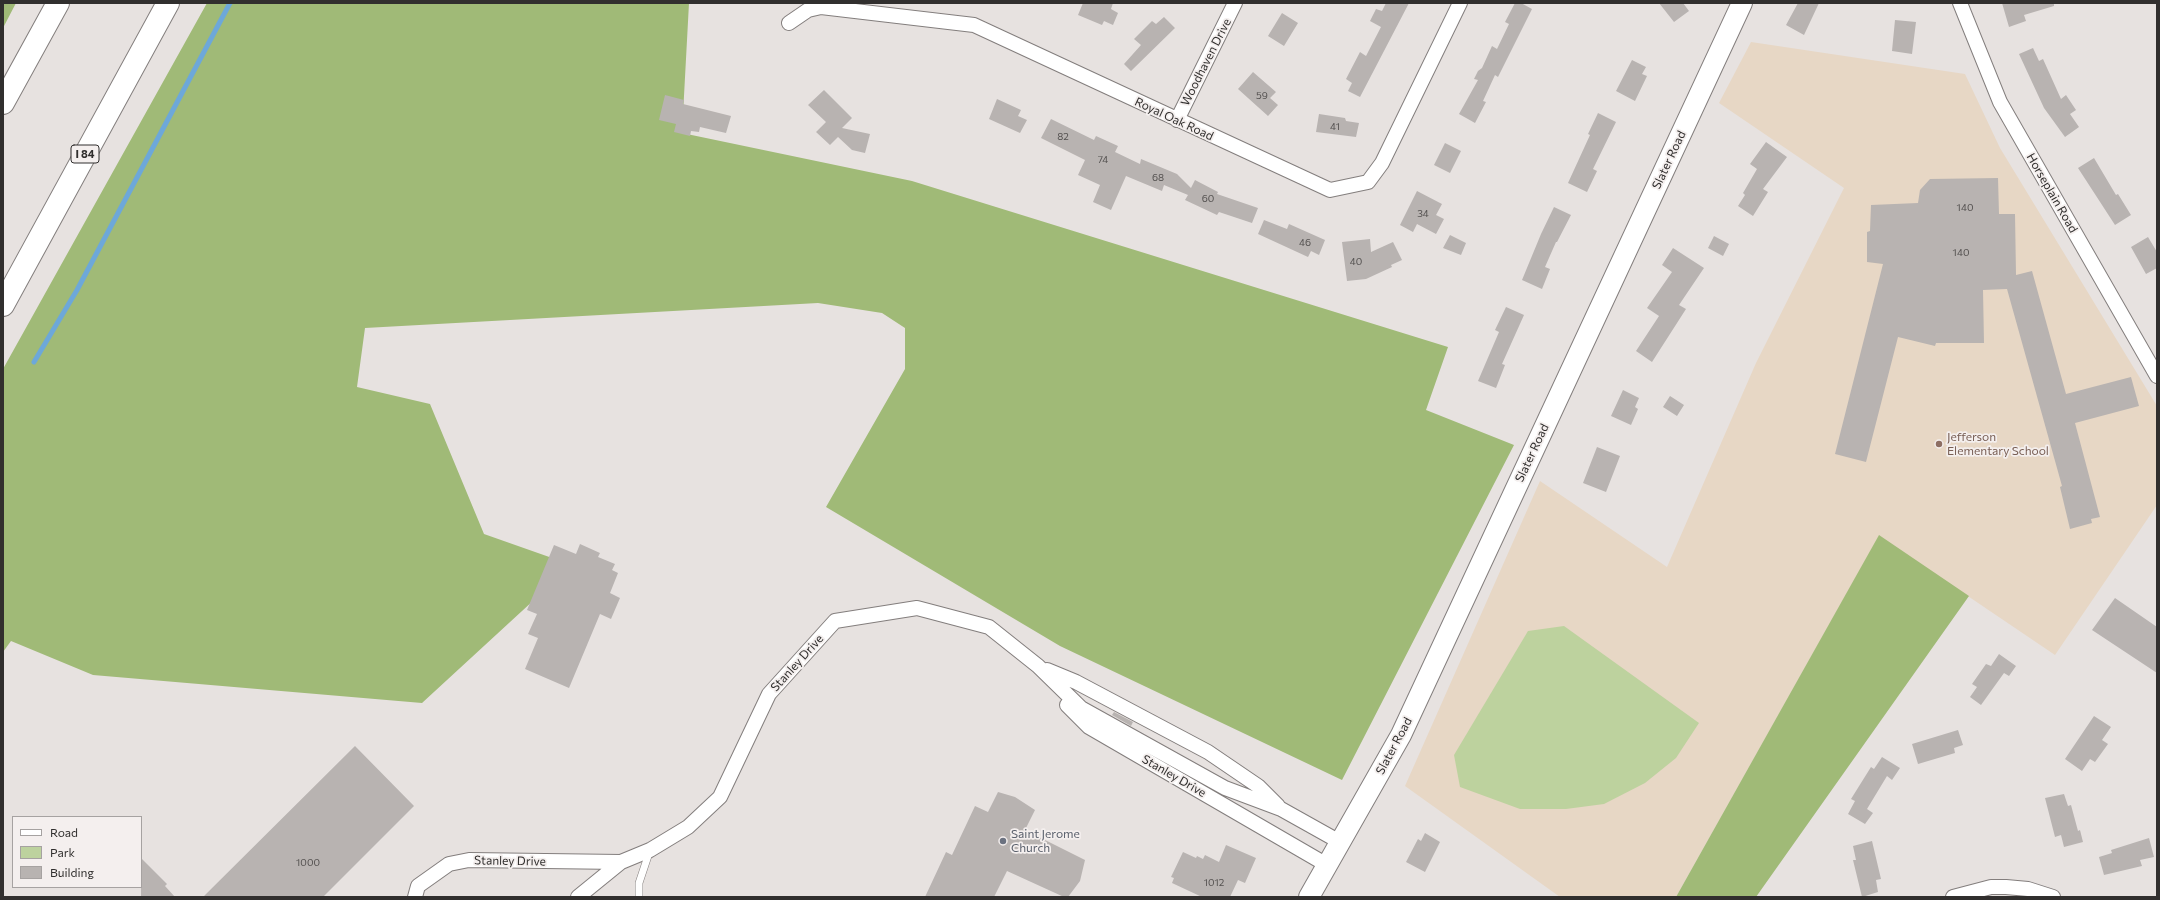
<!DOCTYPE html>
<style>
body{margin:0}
#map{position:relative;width:2160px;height:900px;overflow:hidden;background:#e7e2e0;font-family:Commissioner,sans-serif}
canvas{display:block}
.frame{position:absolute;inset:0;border:4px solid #312f2e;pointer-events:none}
.legend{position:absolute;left:12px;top:816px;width:130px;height:72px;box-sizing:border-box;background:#f4efee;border:1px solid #a6a2a1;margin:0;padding:5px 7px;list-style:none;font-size:12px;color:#312f2e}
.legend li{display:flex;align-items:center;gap:8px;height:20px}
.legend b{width:20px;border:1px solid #a6a2a1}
</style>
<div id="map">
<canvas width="2160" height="900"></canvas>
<div class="frame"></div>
<ul class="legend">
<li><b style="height:5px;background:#fff"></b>Road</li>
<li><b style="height:11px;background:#bdd29e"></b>Park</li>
<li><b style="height:11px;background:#b8b3b1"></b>Building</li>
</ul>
</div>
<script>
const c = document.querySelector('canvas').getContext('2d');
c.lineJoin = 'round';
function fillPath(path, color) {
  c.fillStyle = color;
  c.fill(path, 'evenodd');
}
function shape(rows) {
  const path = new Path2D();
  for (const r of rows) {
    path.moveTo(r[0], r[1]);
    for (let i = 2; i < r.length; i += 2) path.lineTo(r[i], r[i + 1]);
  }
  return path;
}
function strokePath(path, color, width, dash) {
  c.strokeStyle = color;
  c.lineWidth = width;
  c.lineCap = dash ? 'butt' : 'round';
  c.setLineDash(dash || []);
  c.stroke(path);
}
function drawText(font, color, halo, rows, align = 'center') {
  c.font = font + ' Commissioner,sans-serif';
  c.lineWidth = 3.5;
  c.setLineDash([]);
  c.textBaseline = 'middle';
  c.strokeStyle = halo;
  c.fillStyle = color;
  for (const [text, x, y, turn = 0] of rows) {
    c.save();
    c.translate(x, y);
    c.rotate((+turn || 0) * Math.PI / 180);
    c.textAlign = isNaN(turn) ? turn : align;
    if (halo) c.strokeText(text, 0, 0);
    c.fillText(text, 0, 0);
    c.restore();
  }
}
fillPath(shape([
 [1751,42,1965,74,2000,148,2157,406,2157,505,2055,655,1879,536,1676,897,1560,897,1405,786,1540,481,1667,567,1756,363,1844,188,1719,103]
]), '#e7d7c5');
fillPath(shape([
 [1564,626,1699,723,1676,758,1645,783,1604,804,1566,809,1520,809,1460,787,1454,755,1528,631]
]), '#bdd29e');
fillPath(shape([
 [3,3,16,3,3,28],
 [207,3,689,3,682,133,912,181,1448,347,1426,410,1514,445,1342,780,1060,646,826,507,905,369,905,328,882,313,818,303,365,328,357,387,430,404,484,534,572,565,422,703,93,675,11,641,3,652,3,369],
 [1879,535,1969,596,1756,897,1676,897]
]), '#a0ba77');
strokePath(shape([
 [34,362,77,290,230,3]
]), '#6da8d9', 5);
fillPath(shape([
 [1083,3,1113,3,1111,9,1118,13,1113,25,1104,21,1102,25,1078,15],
 [1386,3,1409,3,1360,97,1348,91,1352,83,1346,79,1360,52,1366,56,1381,27,1370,21,1376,9,1382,11],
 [1515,3,1521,3,1532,9,1498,77,1495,75,1483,101,1486,102,1475,123,1459,114,1478,80,1474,79,1478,71,1482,68,1492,46,1497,49,1509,24,1505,22],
 [1659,3,1683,3,1689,11,1674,22],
 [1798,3,1819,3,1804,35,1786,25],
 [2002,3,2054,3,2054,6,2024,15,2026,21,2009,27],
 [1282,13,1298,23,1284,46,1268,36],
 [1164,17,1175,28,1131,71,1124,64,1141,45,1134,39,1152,21,1156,24],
 [1895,20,1916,22,1912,54,1892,51],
 [2033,48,2039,61,2043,59,2061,99,2066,95,2076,110,2070,114,2079,127,2065,137,2044,108,2019,54],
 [1632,60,1646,67,1642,74,1647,76,1635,101,1616,91],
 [1253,72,1276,92,1270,98,1278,105,1268,116,1238,89],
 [824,90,852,118,842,128,870,134,865,153,852,150,838,137,830,145,816,132,826,122,808,105],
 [665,95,684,100,683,104,731,116,726,133,700,127,699,132,691,131,690,136,674,132,676,124,659,120],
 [997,99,1021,110,1018,116,1027,120,1020,133,989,119],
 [1598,113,1616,122,1593,169,1597,171,1587,192,1568,183,1590,135,1588,134],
 [1319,114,1345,118,1346,121,1359,123,1356,137,1316,132],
 [1051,119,1094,140,1096,136,1118,146,1115,152,1140,164,1141,159,1177,174,1191,188,1195,180,1218,192,1217,194,1258,208,1252,223,1219,212,1217,215,1185,200,1188,195,1164,185,1162,191,1126,176,1111,210,1093,202,1100,185,1078,175,1085,160,1041,138],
 [1766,142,1787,157,1763,189,1768,192,1753,216,1738,206,1745,195,1743,193,1757,169,1750,164],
 [1445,143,1461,151,1450,173,1434,165],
 [2094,158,2116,195,2118,194,2131,215,2115,225,2078,168],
 [1998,178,1999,214,2015,214,2016,275,2032,271,2066,394,2131,377,2139,406,2075,423,2100,517,2091,519,2092,523,2070,529,2060,487,2062,486,2007,289,1983,290,1984,343,1936,343,1935,346,1898,337,1866,462,1835,454,1883,264,1867,262,1867,232,1870,231,1871,205,1918,203,1920,190,1930,179],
 [1417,191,1442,204,1436,215,1444,219,1436,234,1417,224,1413,232,1400,225],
 [1554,207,1571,215,1557,242,1556,242,1545,267,1550,269,1542,289,1522,280,1541,234],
 [1264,220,1287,229,1289,224,1325,240,1319,255,1311,251,1308,257,1258,234],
 [1450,235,1466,243,1461,255,1443,248],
 [1714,236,1729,244,1723,256,1708,248],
 [2148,237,2157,252,2157,268,2146,274,2131,247],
 [1370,239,1371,252,1393,242,1402,260,1391,265,1392,267,1366,279,1347,281,1342,242],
 [1673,248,1704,268,1679,305,1686,309,1652,362,1636,351,1659,316,1647,308,1672,272,1662,265],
 [1506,307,1524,315,1502,364,1505,365,1496,388,1478,381,1499,332,1495,330],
 [1623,390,1639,398,1635,407,1638,409,1631,425,1611,416],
 [1670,396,1684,405,1677,416,1663,407],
 [1597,447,1620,456,1606,492,1583,483],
 [580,544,600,553,598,557,615,564,612,570,618,573,610,593,620,598,611,619,600,614,569,688,525,669,538,638,528,634,537,614,527,610,554,545,576,554],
 [2115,598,2157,627,2157,673,2092,630],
 [1999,654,2016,666,2009,676,2004,673,1981,705,1970,697,1977,687,1972,684,1986,664,1991,666],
 [1114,712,1133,722,1131,726,1112,715],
 [2094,716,2111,727,2102,740,2108,744,2095,762,2090,759,2082,771,2065,759],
 [1958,730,1963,745,1954,748,1955,753,1918,764,1912,744],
 [355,746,414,806,323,897,203,897],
 [1882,757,1900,768,1892,780,1887,776,1867,809,1873,813,1865,824,1848,814,1855,801,1851,799,1871,767,1874,769],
 [998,792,1015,797,1035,810,1025,830,1085,860,1080,881,1068,897,1064,897,1007,871,994,897,925,897,946,852,952,855,975,806,988,812],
 [2064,794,2068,806,2071,805,2078,831,2080,830,2083,842,2064,847,2061,835,2055,837,2045,798],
 [1425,833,1440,842,1425,872,1406,862,1418,839,1421,841],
 [2149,838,2154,857,2140,860,2142,866,2104,875,2099,857,2112,853,2111,850],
 [1872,841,1881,879,1876,880,1878,892,1862,897,1853,860,1856,860,1853,846],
 [1226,845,1256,858,1245,883,1238,880,1230,897,1202,897,1172,883,1174,878,1171,877,1183,852,1196,858,1197,856,1203,859,1205,855,1219,862],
 [141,858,167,884,165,886,175,897,141,897]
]), '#b8b3b1');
const service = shape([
 [639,897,639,883,650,850]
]);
const minor = shape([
 [1960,3,2000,102,2157,376],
 [789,23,808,10,821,7,974,25,1330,190,1368,182,1382,163,1460,3],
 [1177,120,1235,3],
 [1047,670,1076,682,1208,752,1258,786,1278,806],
 [1067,705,1089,727,1327,865],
 [415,897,418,886,449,864,469,860,621,862],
 [578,897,621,862,650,850,688,827,720,797,769,694,835,621,917,608,989,627,1038,666,1081,708,1225,788,1281,809,1340,842],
 [1953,897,1991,887,2006,887,2028,889,2053,897]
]);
const secondary = shape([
 [1309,897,1401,735,1742,3]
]);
const motorway = shape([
 [3,103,58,3],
 [3,305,168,3]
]);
strokePath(service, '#837e7d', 8);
strokePath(minor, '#837e7d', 16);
strokePath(secondary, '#837e7d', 22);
strokePath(motorway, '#837e7d', 24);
strokePath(service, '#fff', 7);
strokePath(minor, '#fff', 14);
strokePath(secondary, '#fff', 20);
strokePath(motorway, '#fff', 22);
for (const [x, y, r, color] of [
 [1939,444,4,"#8d6e63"],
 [1003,841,4,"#6b7280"]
]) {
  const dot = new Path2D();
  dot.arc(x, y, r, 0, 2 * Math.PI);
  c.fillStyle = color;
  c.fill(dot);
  strokePath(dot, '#f4efee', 1.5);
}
drawText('10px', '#53504f', null, [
 ["59",1262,96],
 ["41",1335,127],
 ["82",1063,137],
 ["74",1103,160],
 ["68",1158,178],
 ["60",1208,199],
 ["140",1965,208],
 ["34",1423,214],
 ["46",1305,243],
 ["140",1961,253],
 ["40",1356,262],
 ["1000",308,863],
 ["1012",1214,883]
]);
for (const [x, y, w] of [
 [85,154,28]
]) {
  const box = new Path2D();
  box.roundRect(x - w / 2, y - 9, w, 18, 3);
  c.fillStyle = '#f4efee';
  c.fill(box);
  strokePath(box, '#312f2e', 1);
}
drawText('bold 11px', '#312f2e', null, [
 ["I 84",85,154]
]);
drawText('12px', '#312f2e', '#f4efee', [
 ["Woodhaven Drive",1206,62,-63],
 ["Royal Oak Road",1174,119,25],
 ["Slater Road",1669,160,-65],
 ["Horseplain Road",2052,193,60],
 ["Slater Road",1532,453,-65],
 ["Stanley Drive",797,663,-48],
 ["Slater Road",1394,746,-62],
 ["Stanley Drive",1174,776,30],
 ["Stanley Drive",510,861,1]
]);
drawText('12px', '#785e54', '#f4efee', [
 ["Jefferson",1947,437],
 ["Elementary School",1947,451]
], 'left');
drawText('12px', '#5b616d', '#f4efee', [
 ["Saint Jerome",1011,834],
 ["Church",1011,848]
], 'left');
</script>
